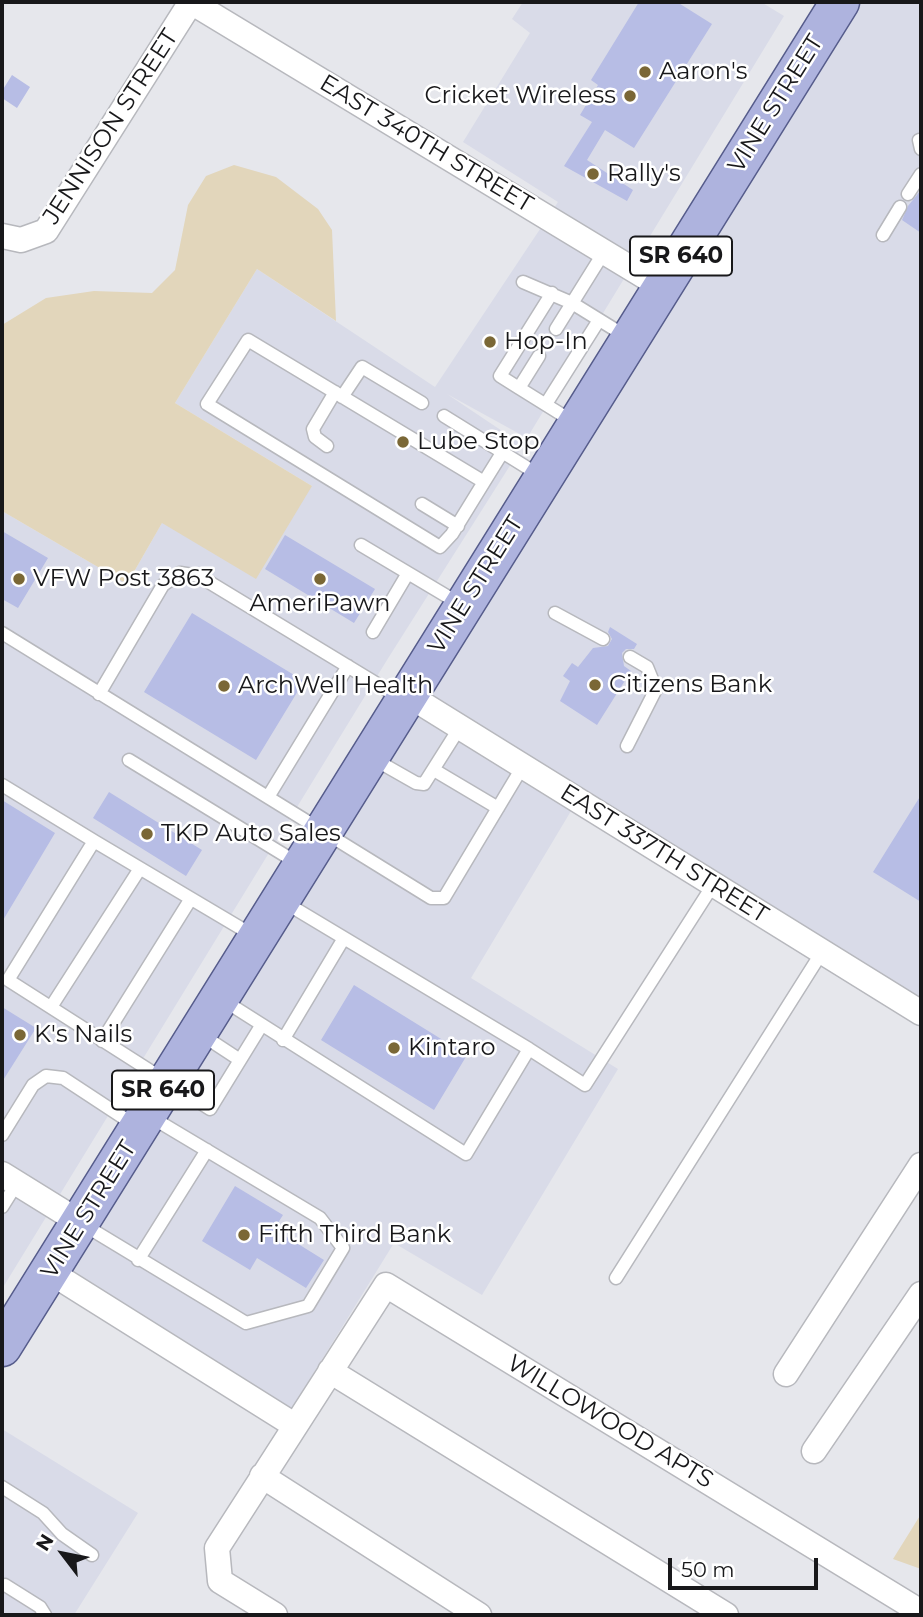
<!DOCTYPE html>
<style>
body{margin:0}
#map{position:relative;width:923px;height:1617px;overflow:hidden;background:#e6e7ec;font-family:Montserrat,sans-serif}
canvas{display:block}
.frame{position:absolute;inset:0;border:4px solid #18181a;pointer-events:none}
.north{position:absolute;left:28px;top:1519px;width:70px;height:70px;-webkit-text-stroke:5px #fff;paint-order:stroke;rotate:302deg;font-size:19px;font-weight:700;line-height:28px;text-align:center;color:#18181a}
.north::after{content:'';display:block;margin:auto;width:24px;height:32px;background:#18181a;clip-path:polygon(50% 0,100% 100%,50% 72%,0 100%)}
.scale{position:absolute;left:668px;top:1558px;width:150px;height:32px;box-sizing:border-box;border:4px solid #18181a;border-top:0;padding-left:9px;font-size:21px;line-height:24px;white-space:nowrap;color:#18181a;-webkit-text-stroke:5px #fff;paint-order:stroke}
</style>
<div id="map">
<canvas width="923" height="1617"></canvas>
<div class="frame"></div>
<div class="north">N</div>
<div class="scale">50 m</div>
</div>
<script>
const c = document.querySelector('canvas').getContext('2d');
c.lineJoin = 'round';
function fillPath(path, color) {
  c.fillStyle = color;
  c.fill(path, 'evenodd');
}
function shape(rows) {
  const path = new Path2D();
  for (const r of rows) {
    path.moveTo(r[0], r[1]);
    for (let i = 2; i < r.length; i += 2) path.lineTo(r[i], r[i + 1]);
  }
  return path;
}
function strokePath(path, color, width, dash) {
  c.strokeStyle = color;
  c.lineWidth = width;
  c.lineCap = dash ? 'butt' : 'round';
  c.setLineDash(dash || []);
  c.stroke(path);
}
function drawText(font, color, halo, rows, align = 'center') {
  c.font = font + ' Montserrat,sans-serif';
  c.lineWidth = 5;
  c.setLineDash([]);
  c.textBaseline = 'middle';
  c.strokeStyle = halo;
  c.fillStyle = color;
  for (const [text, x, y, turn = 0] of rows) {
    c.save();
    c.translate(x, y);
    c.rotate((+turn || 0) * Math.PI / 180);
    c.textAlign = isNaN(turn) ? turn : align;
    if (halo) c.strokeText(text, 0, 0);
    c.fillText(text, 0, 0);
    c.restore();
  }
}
fillPath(shape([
 [523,2,761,2,784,16,527,438,447,394,523,445,387,660,2,1289,2,511,127,584,162,523,312,486,175,403,257,269,435,387,558,202,463,142,530,33,512,19],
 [847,2,921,2,921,1007,415,694],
 [410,702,574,806,471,978,618,1069,482,1295,394,1243,289,1413,59,1270],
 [2,1429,138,1513,74,1615,2,1615]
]), '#d9dbe8');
fillPath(shape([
 [234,165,276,177,318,209,332,230,336,321,257,269,175,403,312,486,256,579,162,523,127,584,2,511,2,325,46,298,94,291,152,293,175,270,188,205,206,176],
 [921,1514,921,1569,893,1559]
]), '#e2d6bb');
fillPath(shape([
 [639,2,677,2,712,24,634,148,605,130,587,160,633,190,627,201,564,166,592,122,580,115,598,85,591,80],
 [12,75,30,87,17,108,2,98,2,91],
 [921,190,921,233,902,220,908,206],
 [2,531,48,558,18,608,2,599],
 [285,535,375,589,354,623,265,569],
 [192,613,304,681,256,760,144,692],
 [610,627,637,644,634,649,626,649,622,653,624,666,631,671,597,725,560,701,570,681,563,676,572,663,578,667,593,648,608,646,612,639,608,632],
 [109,792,202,850,186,876,93,818],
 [921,795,921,902,873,872],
 [2,800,55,833,2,922],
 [354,985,467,1055,434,1110,321,1040],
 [2,1007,36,1028,2,1082],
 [235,1186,283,1215,274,1229,324,1260,306,1288,257,1258,250,1270,202,1241]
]), '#b7bde5');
const lane = shape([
 [919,140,921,149],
 [908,194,921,174],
 [883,235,900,207],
 [523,282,572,303,627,337],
 [556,329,604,252],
 [539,356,519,388,572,421],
 [519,388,500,376,552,293],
 [342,397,362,367,422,403],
 [546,404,599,320],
 [444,416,539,475],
 [327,446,315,437,313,429,335,392],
 [484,482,452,534,440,547,207,404,248,340,484,482,502,453],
 [422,504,458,526],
 [361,545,460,604],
 [555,613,603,639],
 [373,632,408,573],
 [2,633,431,898,444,898,523,766],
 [99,694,163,585,180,573,199,576,400,698],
 [627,746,656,689,647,667,630,657],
 [372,758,416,783,424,784,460,727],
 [129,760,299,864],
 [434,770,498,808],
 [2,785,94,841],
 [268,797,348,666],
 [254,936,94,841,8,980,210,1109,261,1026],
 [223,1000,466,1154,529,1049,284,902],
 [51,1007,139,870],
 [202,1035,240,1060],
 [283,1040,344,938],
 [102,1041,190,900],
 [529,1049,585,1085,713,885],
 [2,1135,33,1085,46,1076,63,1078,136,1126],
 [2,1207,17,1183],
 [84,1225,246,1323,308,1306,343,1248,320,1218,151,1117],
 [138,1260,207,1150],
 [616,1278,822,952],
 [2,1487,43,1513,62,1534,92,1555],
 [5,1585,40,1607,45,1615]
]);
const street = shape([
 [191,2,662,287],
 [2,236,21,240,46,231,191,2],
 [408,695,921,1013],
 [2,1174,81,1223],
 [50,1272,294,1425],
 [330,1371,726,1615],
 [786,1374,921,1165],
 [814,1451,921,1294],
 [262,1476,479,1615],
 [275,1615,220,1581,217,1548,386,1285,921,1612]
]);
const primary = shape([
 [2,1347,840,2]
]);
strokePath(lane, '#b7b8bd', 15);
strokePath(street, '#b7b8bd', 27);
strokePath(primary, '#565c8b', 41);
strokePath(lane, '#fff', 12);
strokePath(street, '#fff', 24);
strokePath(primary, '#aeb3de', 38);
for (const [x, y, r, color] of [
 [645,72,7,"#7a6736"],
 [630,96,7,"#7a6736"],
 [593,174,7,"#7a6736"],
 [490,342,7,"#7a6736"],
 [403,442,7,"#7a6736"],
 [19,579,7,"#7a6736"],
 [320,579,7,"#7a6736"],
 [595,685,7,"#7a6736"],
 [224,686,7,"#7a6736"],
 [147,834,7,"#7a6736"],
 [20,1035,7,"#7a6736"],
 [394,1048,7,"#7a6736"],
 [244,1235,7,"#7a6736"]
]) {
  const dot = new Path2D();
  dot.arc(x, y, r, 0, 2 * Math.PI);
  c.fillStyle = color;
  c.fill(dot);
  strokePath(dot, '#fff', 2.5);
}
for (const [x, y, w] of [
 [681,256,102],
 [163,1090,102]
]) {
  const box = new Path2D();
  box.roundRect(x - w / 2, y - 19.5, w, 39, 5);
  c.fillStyle = '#fff';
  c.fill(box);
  strokePath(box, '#18181a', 2);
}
drawText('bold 23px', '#18181a', null, [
 ["SR 640",681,256],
 ["SR 640",163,1090]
]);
drawText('24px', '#18181a', '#fff', [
 ["Aaron's",659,72],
 ["Cricket Wireless",616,96,"right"],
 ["Rally's",607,174],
 ["Hop-In",504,342],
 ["Lube Stop",417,442],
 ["VFW Post 3863",33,579],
 ["AmeriPawn",320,604,"center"],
 ["Citizens Bank",609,685],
 ["ArchWell Health",238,686],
 ["TKP Auto Sales",161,834],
 ["K's Nails",34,1035],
 ["Kintaro",408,1048],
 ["Fifth Third Bank",258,1235]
], 'left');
drawText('24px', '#18181a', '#fff', [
 ["VINE STREET",776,104,-58],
 ["JENNISON STREET",111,127,-57],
 ["EAST 340TH STREET",426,144,31],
 ["VINE STREET",476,585,-58],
 ["EAST 337TH STREET",664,854,32],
 ["VINE STREET",89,1210,-58],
 ["WILLOWOOD APTS",610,1422,31]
]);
</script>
